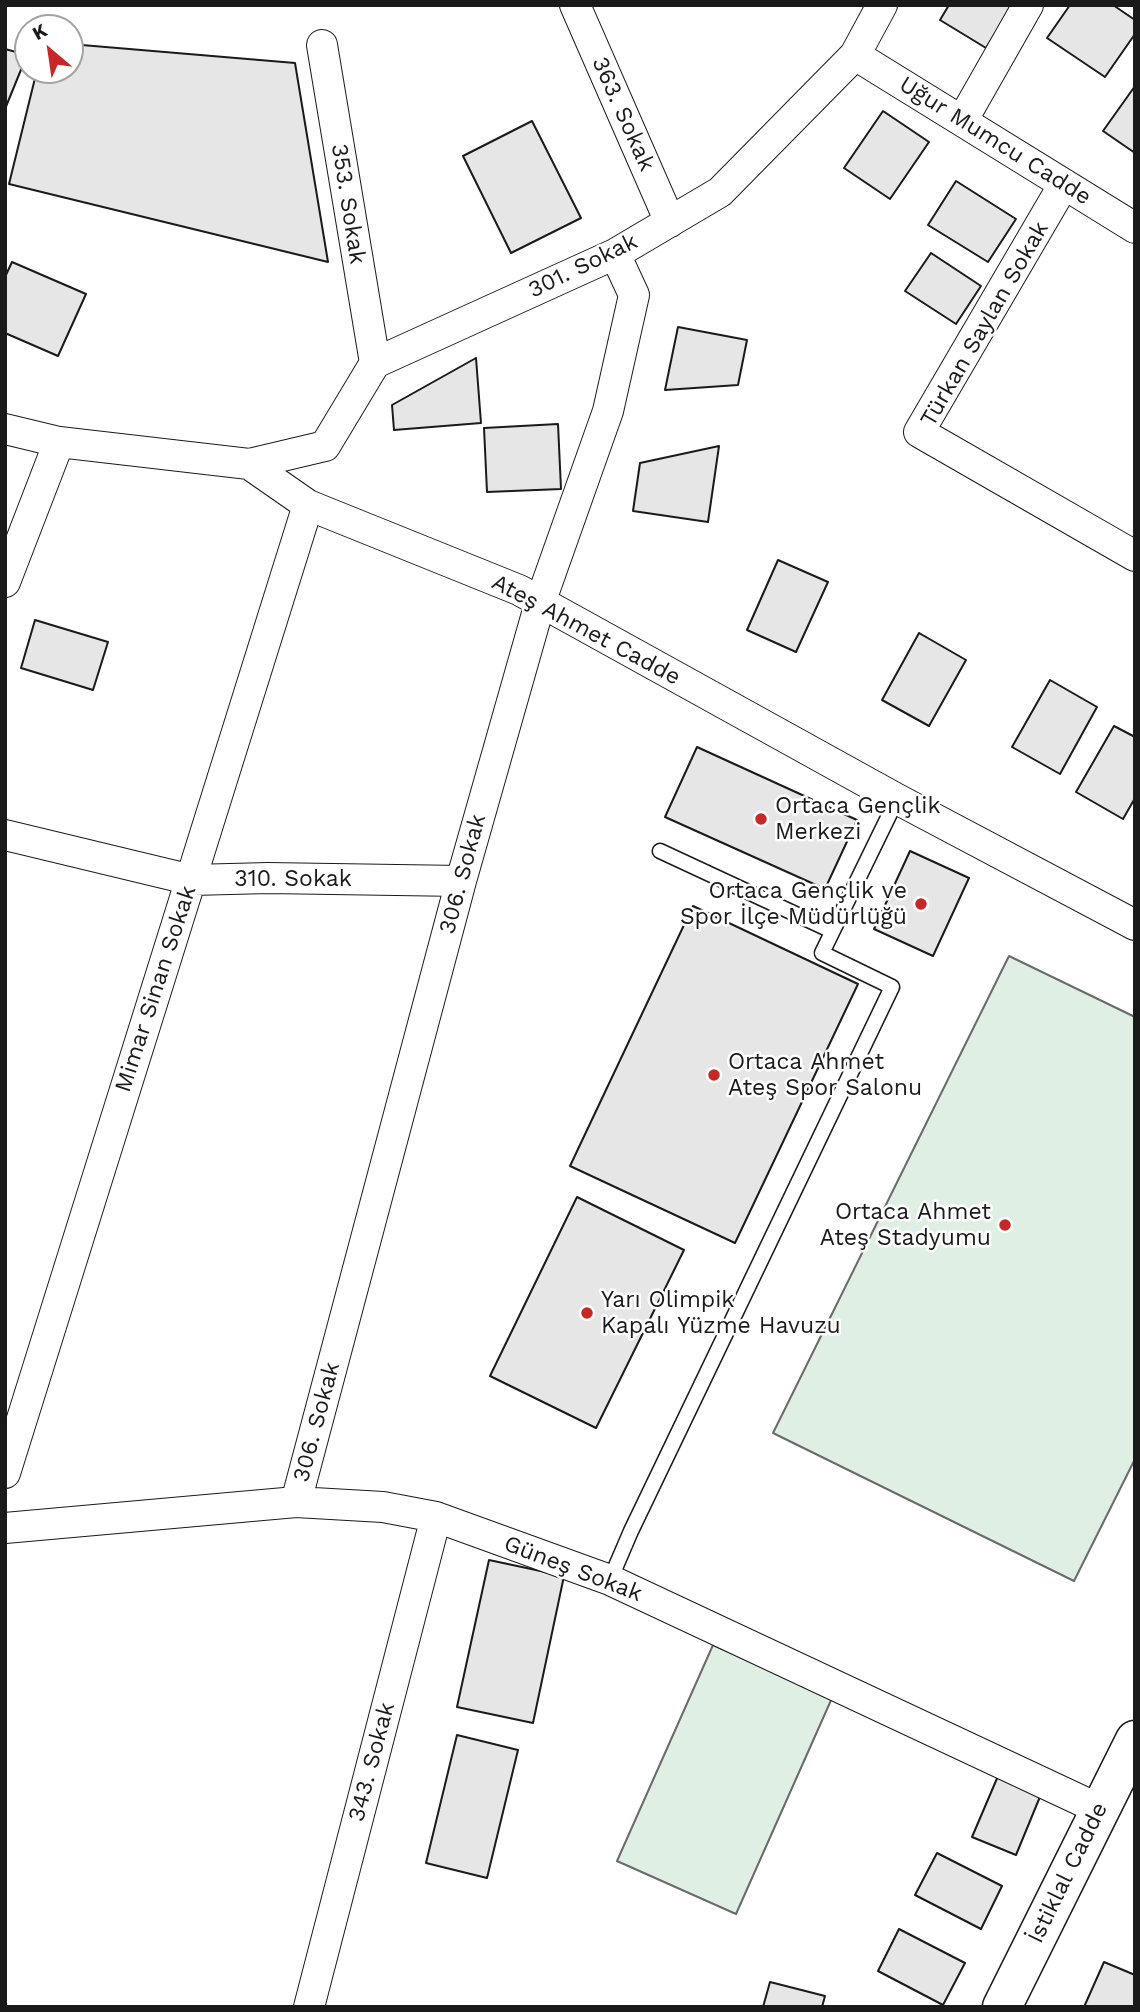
<!DOCTYPE html>
<meta charset="utf-8">
<style>
body{margin:0}
#map{position:relative;width:1140px;height:2012px;overflow:hidden;background:#fff;font-family:"Work Sans",sans-serif}
canvas{display:block}
.frame{position:absolute;inset:0;border:7px solid #1a1a1a;pointer-events:none}
.north{position:absolute;left:14px;top:14px;width:70px;height:70px;box-sizing:border-box;background:#fff;border:2px solid #a3a3a3;border-radius:50%;rotate:331deg;font-size:19px;font-weight:700;line-height:28px;text-align:center;color:#1a1a1a}
.north::after{content:'';display:block;margin:auto;width:24px;height:32px;background:#c62828;clip-path:polygon(50% 0,100% 100%,50% 72%,0 100%)}
</style>
<div id="map">
<canvas width="1140" height="2012"></canvas>
<div class="frame"></div>
<div class="north">K</div>
</div>
<script>
const c = document.querySelector('canvas').getContext('2d');
c.lineJoin = 'round';
function fillPath(path, color) {
  c.fillStyle = color;
  c.fill(path, 'evenodd');
}
function shape(rows) {
  const path = new Path2D();
  for (const r of rows) {
    path.moveTo(r[0], r[1]);
    for (let i = 2; i < r.length; i += 2) path.lineTo(r[i], r[i + 1]);
  }
  return path;
}
function strokePath(path, color, width, dash) {
  c.strokeStyle = color;
  c.lineWidth = width;
  c.lineCap = dash ? 'butt' : 'round';
  c.setLineDash(dash || []);
  c.stroke(path);
}
function drawText(font, color, halo, rows, align = 'center') {
  c.font = font + ' "Work Sans",sans-serif';
  c.lineWidth = 5;
  c.setLineDash([]);
  c.textBaseline = 'middle';
  c.strokeStyle = halo;
  c.fillStyle = color;
  for (const [text, x, y, turn = 0] of rows) {
    c.save();
    c.translate(x, y);
    c.rotate((+turn || 0) * Math.PI / 180);
    c.textAlign = isNaN(turn) ? turn : align;
    if (halo) c.strokeText(text, 0, 0);
    c.fillText(text, 0, 0);
    c.restore();
  }
}
const green = shape([
 [1009,956,1135,1017,1135,1459,1074,1581,773,1433,1009,956],
 [713,1645,832,1698,736,1914,617,1861,713,1645]
]);
fillPath(green, '#e0efe3');
strokePath(green, '#6a6a6a', 2);
const building = shape([
 [949,5,1009,5,1012,7,986,48,940,20,949,5],
 [1070,5,1113,5,1135,20,1135,34,1105,77,1047,38,1070,5],
 [70,44,295,63,328,262,9,184,37,70,70,70,70,44],
 [5,49,27,55,5,109,5,49],
 [1135,86,1135,153,1103,131,1135,86],
 [883,111,929,142,890,199,844,168,883,111],
 [532,121,581,218,511,253,463,156,532,121],
 [956,181,1016,219,988,262,928,225,956,181],
 [931,253,981,286,956,324,905,291,931,253],
 [12,262,86,294,58,356,5,333,5,277,12,262],
 [678,327,747,340,738,385,665,390,678,327],
 [476,358,481,423,394,430,392,405,476,358],
 [558,424,561,489,487,492,484,428,558,424],
 [719,446,708,522,633,511,640,463,719,446],
 [778,560,828,582,796,652,747,630,778,560],
 [35,620,108,642,93,690,21,668,35,620],
 [919,633,966,660,929,726,882,700,919,633],
 [1050,680,1097,707,1060,774,1012,747,1050,680],
 [1114,726,1135,737,1135,798,1123,819,1076,792,1114,726],
 [697,747,857,820,825,889,665,817,697,747],
 [910,851,969,878,933,956,874,929,910,851],
 [693,906,858,984,735,1243,570,1166,693,906],
 [577,1197,684,1250,596,1428,490,1376,577,1197],
 [489,1560,564,1576,533,1723,457,1707,489,1560],
 [457,1735,518,1750,487,1878,426,1863,457,1735],
 [1001,1769,1044,1787,1016,1855,972,1837,1001,1769],
 [937,1853,1002,1886,981,1929,915,1895,937,1853],
 [899,1929,965,1963,943,2005,878,1971,899,1929],
 [1104,1962,1135,1975,1135,2007,1084,2007,1104,1962],
 [770,1982,825,1996,822,2007,763,2007,770,1982]
]);
fillPath(building, '#e6e6e6');
strokePath(building, '#1a1a1a', 2);
const lane = shape([
 [660,851,832,931],
 [610,1580,631,1531,892,987,822,953,897,799]
]);
const street = shape([
 [575,5,670,222],
 [322,45,375,363],
 [855,55,1135,228],
 [962,121,1028,5],
 [1064,184,919,432,1135,556],
 [5,429,59,442,249,464,308,505,519,590,897,799,1135,925],
 [249,464,325,446,375,363,615,254,720,192,855,55,882,5],
 [5,582,59,442],
 [5,835,192,880,268,878,461,881],
 [5,1473,308,505],
 [296,1502,461,881,540,603,608,411,634,295,615,254],
 [5,1528,296,1502,383,1507,436,1517,610,1580,1099,1809],
 [309,2007,436,1517]
]);
const secondary = shape([
 [1002,2007,1135,1740]
]);
strokePath(lane, '#1a1a1a', 17);
strokePath(street, '#1a1a1a', 32);
strokePath(secondary, '#1a1a1a', 41);
strokePath(lane, '#fff', 14);
strokePath(street, '#fff', 30);
strokePath(secondary, '#fff', 38);
for (const [x, y, r, color] of [
 [761,819,7,"#c62828"],
 [921,904,7,"#c62828"],
 [714,1075,7,"#c62828"],
 [1005,1225,7,"#c62828"],
 [587,1313,7,"#c62828"]
]) {
  const dot = new Path2D();
  dot.arc(x, y, r, 0, 2 * Math.PI);
  c.fillStyle = color;
  c.fill(dot);
  strokePath(dot, '#fff', 2.5);
}
drawText('23px', '#1a1a1a', '#fff', [
 ["363. Sokak",623,114,66],
 ["Uğur Mumcu Cadde",995,141,32],
 ["353. Sokak",348,204,81],
 ["301. Sokak",583,266,-26],
 ["Türkan Saylan Sokak",985,324,-60],
 ["Ateş Ahmet Cadde",586,630,28],
 ["306. Sokak",463,874,-75],
 ["310. Sokak",293,879],
 ["Mimar Sinan Sokak",156,989,-72],
 ["306. Sokak",317,1422,-75],
 ["Güneş Sokak",573,1569,21],
 ["343. Sokak",372,1762,-75],
 ["İstiklal Cadde",1068,1873,-64]
]);
drawText('23px', '#1a1a1a', '#fff', [
 ["Ortaca Gençlik",775,806],
 ["Merkezi",775,832],
 ["Ortaca Gençlik ve",907,891,"right"],
 ["Spor İlçe Müdürlüğü",907,917,"right"],
 ["Ortaca Ahmet",728,1062],
 ["Ateş Spor Salonu",728,1088],
 ["Ortaca Ahmet",991,1212,"right"],
 ["Ateş Stadyumu",991,1238,"right"],
 ["Yarı Olimpik",601,1300],
 ["Kapalı Yüzme Havuzu",601,1326]
], 'left');
</script>
